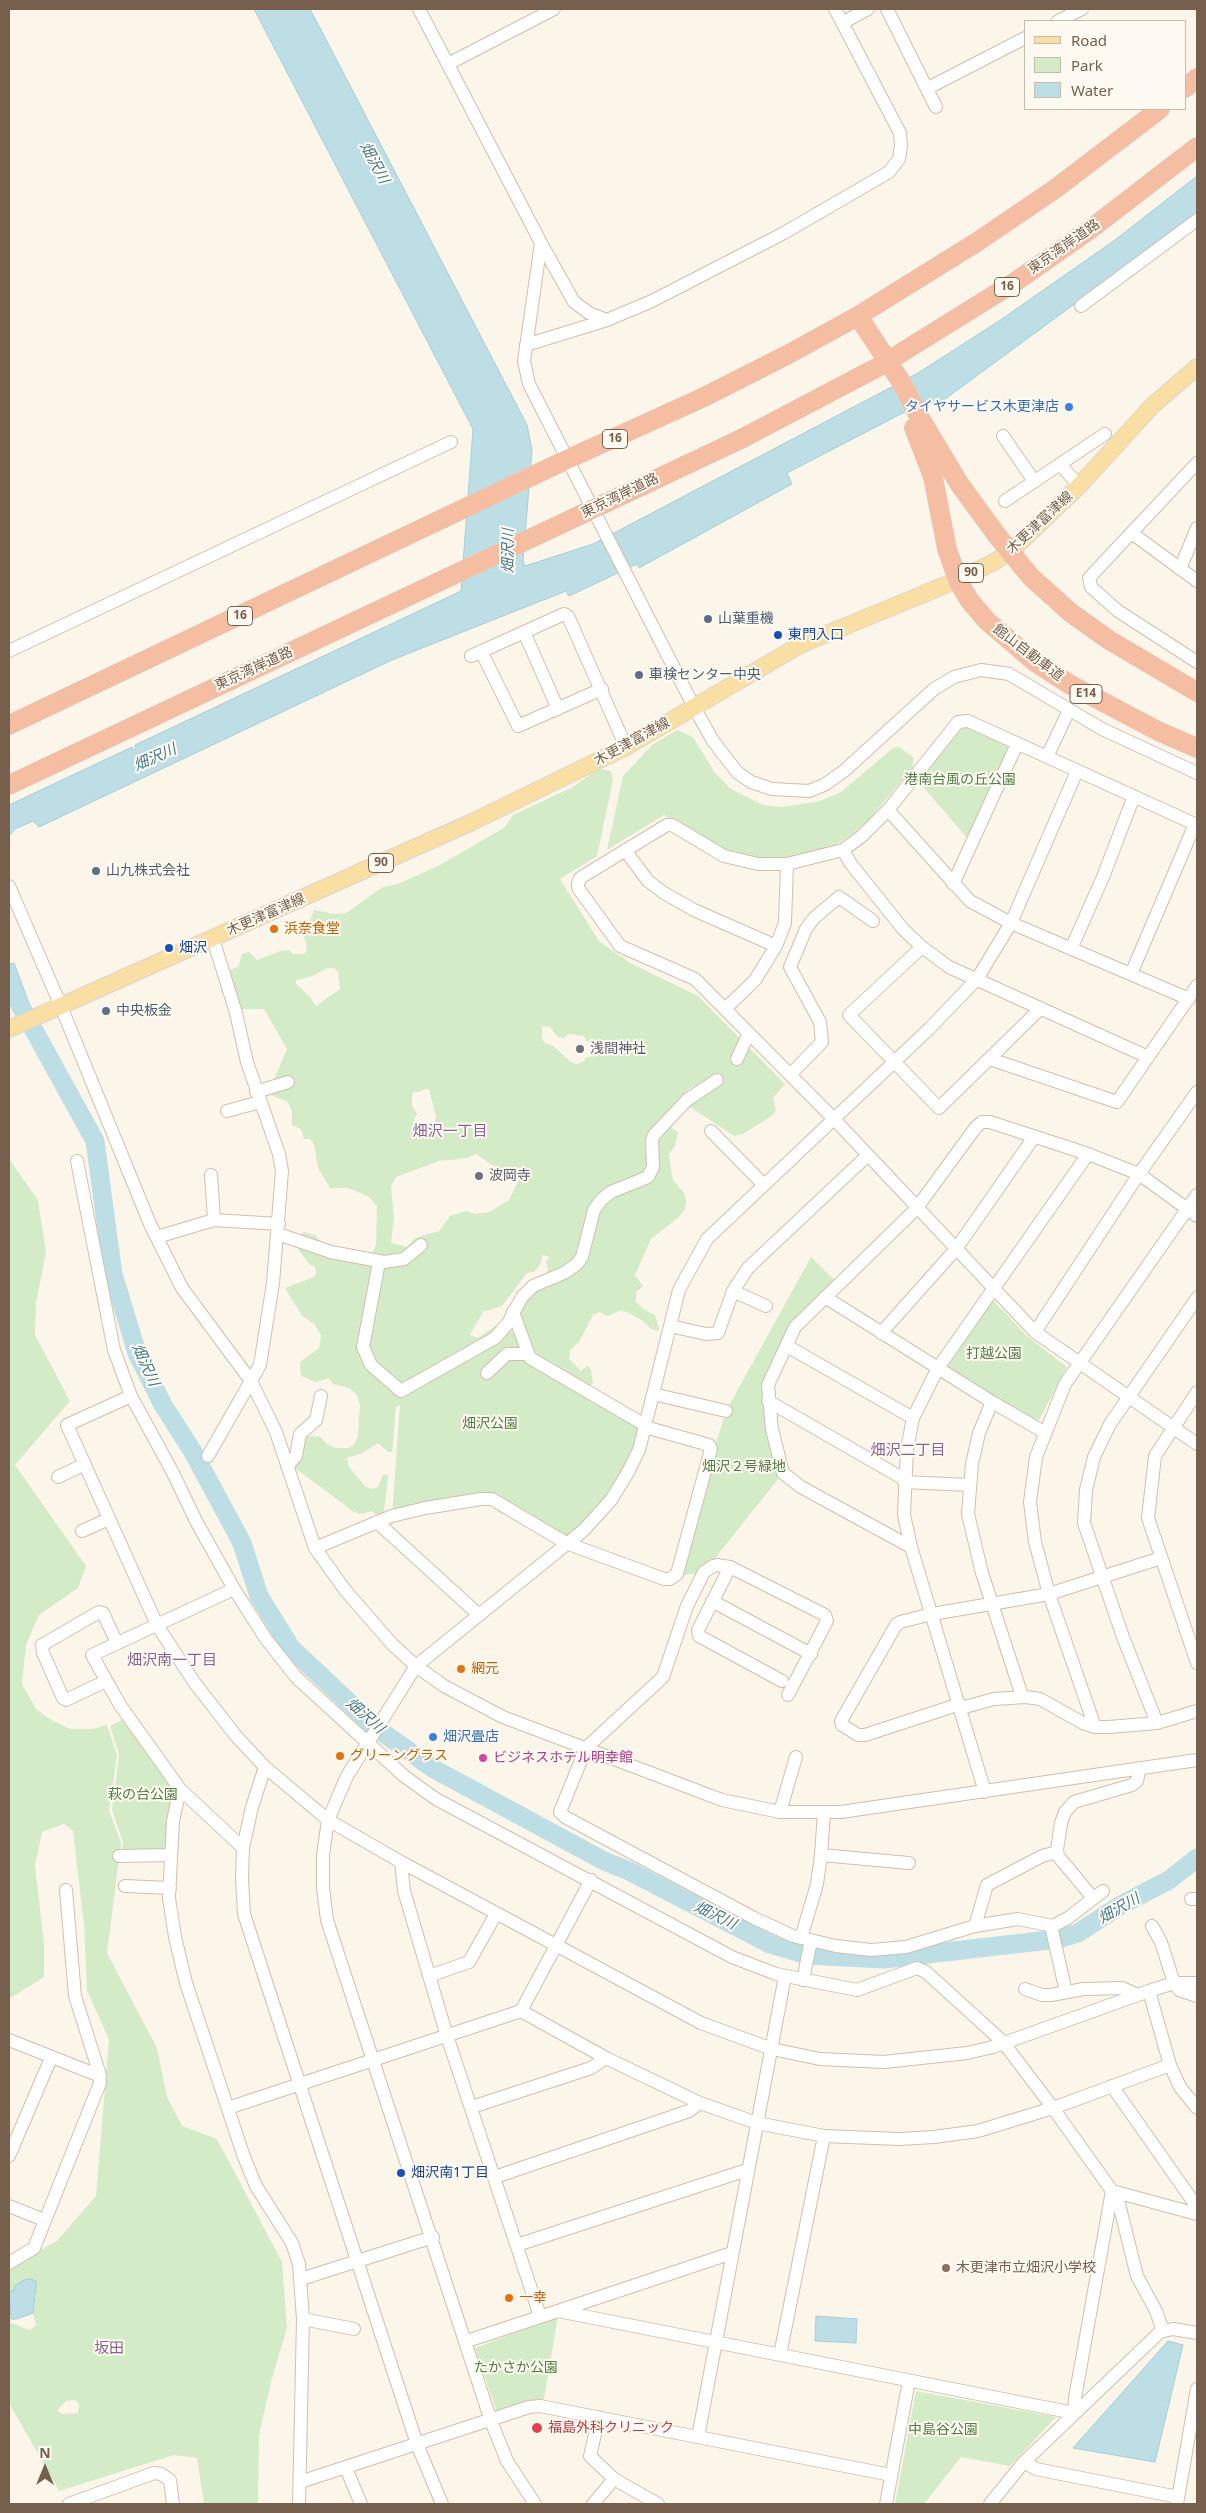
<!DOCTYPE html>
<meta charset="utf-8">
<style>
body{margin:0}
#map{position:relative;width:1206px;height:2513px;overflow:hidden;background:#fcf6ea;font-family:"Noto Sans",sans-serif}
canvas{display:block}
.frame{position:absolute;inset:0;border:10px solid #775f4d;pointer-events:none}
.legend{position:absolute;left:1024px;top:20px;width:162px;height:90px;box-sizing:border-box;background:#fffaf1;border:1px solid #c9bcaf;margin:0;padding:6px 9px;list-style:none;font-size:15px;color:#775f4d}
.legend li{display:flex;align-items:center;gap:10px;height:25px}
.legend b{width:25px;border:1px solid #c9bcaf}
.north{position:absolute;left:20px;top:2443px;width:50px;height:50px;-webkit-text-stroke:4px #fffaf1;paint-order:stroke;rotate:0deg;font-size:14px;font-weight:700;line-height:20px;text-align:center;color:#775f4d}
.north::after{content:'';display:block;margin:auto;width:18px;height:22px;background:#775f4d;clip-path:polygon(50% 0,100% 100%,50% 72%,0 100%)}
</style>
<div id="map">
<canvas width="1206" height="2513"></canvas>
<div class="frame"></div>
<ul class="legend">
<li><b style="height:6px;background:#f9dfa4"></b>Road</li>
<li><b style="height:14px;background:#d4ebc8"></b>Park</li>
<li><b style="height:14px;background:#bedee6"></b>Water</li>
</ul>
<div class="north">N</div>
</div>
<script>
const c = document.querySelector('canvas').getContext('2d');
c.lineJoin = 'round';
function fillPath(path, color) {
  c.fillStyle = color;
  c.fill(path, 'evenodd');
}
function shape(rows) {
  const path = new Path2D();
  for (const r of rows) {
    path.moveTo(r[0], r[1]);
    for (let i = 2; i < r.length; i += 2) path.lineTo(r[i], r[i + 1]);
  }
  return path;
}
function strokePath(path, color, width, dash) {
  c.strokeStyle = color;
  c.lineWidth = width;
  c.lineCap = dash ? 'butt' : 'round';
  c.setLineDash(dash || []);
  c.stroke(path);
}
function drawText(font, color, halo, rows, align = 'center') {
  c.font = font + ' "Noto Sans","Noto Sans JP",sans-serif';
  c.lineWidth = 4;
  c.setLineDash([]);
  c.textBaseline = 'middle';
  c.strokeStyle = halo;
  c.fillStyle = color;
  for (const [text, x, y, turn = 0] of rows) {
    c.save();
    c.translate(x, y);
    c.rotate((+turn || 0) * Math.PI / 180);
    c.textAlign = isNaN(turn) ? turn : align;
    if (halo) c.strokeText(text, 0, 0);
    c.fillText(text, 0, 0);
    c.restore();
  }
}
fillPath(shape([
 [968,725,1002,740,1008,747,969,840,918,781,963,727],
 [677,730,693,737,715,773,731,789,763,805,782,807,820,801,841,792,893,748,899,747,913,757,913,767,868,821,851,835,830,848,780,859,760,859,715,847,664,815,607,850,623,776,652,745],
 [598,769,611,771,613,780,597,856,560,879,599,941,630,963,698,996,785,1084,773,1098,776,1110,773,1115,743,1134,734,1136,690,1107,689,1101,704,1084,690,1088,661,1118,678,1133,675,1146,669,1154,671,1170,673,1180,684,1193,686,1201,685,1209,679,1217,651,1239,635,1275,643,1286,636,1292,636,1302,645,1310,655,1315,659,1329,658,1331,651,1329,643,1321,627,1312,620,1311,607,1316,600,1312,593,1315,579,1342,570,1350,569,1359,581,1371,587,1366,591,1369,593,1383,589,1387,645,1425,611,1500,566,1543,510,1515,501,1514,496,1509,498,1508,481,1499,392,1516,400,1405,396,1407,392,1452,388,1452,378,1443,363,1453,347,1458,349,1467,365,1486,372,1489,378,1487,383,1475,387,1474,388,1478,384,1513,376,1515,372,1511,362,1514,354,1512,295,1468,302,1442,309,1436,320,1437,327,1444,335,1448,348,1448,354,1445,358,1435,360,1405,357,1395,349,1388,333,1384,329,1378,316,1382,301,1376,300,1362,319,1348,321,1335,314,1324,302,1316,285,1288,314,1277,316,1273,315,1266,310,1265,298,1249,296,1243,299,1235,304,1232,315,1235,322,1244,370,1258,376,1245,377,1206,368,1196,348,1188,330,1188,318,1168,314,1144,310,1139,304,1139,301,1129,292,1125,292,1112,288,1102,270,1095,273,1082,287,1049,264,1009,242,1009,236,1006,226,971,238,967,242,954,249,952,257,960,280,951,289,950,293,954,304,954,307,949,304,936,314,910,335,914,346,913,383,887,398,884,438,866,497,832,505,827,513,815,573,787],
 [328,968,334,968,338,972,340,989,316,1006,310,997,296,984,296,980,310,977],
 [542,1026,550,1027,558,1037,564,1038,569,1034,584,1036,586,1041,597,1044,598,1056,586,1057,584,1061,577,1064,571,1062,553,1046,545,1043,542,1039],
 [425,1089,429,1089,436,1117,434,1125,422,1126,414,1120,417,1114,412,1106,412,1097,413,1092,419,1092],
 [476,1154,498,1169,500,1176,509,1175,513,1168,518,1172,519,1179,509,1200,489,1212,476,1214,466,1211,450,1216,439,1231,415,1238,407,1247,391,1243,394,1219,391,1186,396,1177,439,1161,467,1158],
 [542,1255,550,1257,546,1262,548,1269,546,1276,513,1308,517,1335,512,1332,508,1323,501,1322,478,1338,470,1335,483,1312,502,1306,527,1273,534,1272,541,1263],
 [9,1159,38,1200,46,1252,36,1303,35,1335,70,1401,15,1465,86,1566,78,1588,39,1615,26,1645,22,1684,36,1709,48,1718,70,1729,92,1729,107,1725,117,1755,109,1810,121,1843,107,1953,157,2048,167,2097,182,2126,217,2139,282,2262,287,2328,271,2382,259,2435,258,2504,204,2504,197,2458,174,2455,59,2491,9,2403,9,2316,11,2323,30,2330,36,2325,33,2313,36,2295,15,2290,9,2292,9,2267,57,2241,96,2196,109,2039,87,1991,84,1925,73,1831,64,1824,42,1832,35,1866,44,1943,44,1977,9,1999],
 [75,2400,79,2404,78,2413,63,2414,57,2411,66,2401],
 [811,1257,838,1284,795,1327,768,1401,783,1473,704,1572,674,1577,726,1411],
 [989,1296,1028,1337,1067,1367,1039,1420,1032,1420,946,1368,945,1358],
 [122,1720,174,1787,164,1851,122,1851,123,1842,112,1810,119,1755,110,1726],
 [558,2316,544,2399,497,2412,475,2348],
 [916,2391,1056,2417,1010,2466,961,2457,924,2504,895,2504]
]), '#d4ebc8');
const water = shape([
 [254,9,310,9,527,425,532,450,523,561,525,566,593,544,918,373,999,321,1115,240,1197,176,1197,214,937,405,924,402,787,473,792,484,639,568,637,564,569,596,566,591,392,660,39,827,33,821,15,829,9,836,9,805,132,747,133,750,136,748,135,745,461,591,473,429,254,9],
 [14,963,30,1006,15,1014,9,999,9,964,14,963],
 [30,2279,36,2281,36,2286,33,2313,17,2319,11,2319,9,2292,14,2290,15,2286,24,2280,30,2279],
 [816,2316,857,2319,856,2343,815,2341,816,2316],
 [1168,2341,1183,2345,1155,2462,1073,2448,1168,2341]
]);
fillPath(water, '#bedee6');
strokePath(water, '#a4cdd8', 1);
strokePath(shape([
 [9,985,95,1141,113,1274,137,1353,163,1405,193,1452,242,1543,259,1596,291,1648,375,1727,434,1769,604,1861,629,1871,770,1944,807,1955,884,1959,1058,1939,1078,1933,1121,1905,1169,1880,1197,1858]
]), '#bedee6', 19);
const minor = shape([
 [419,9,541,243,524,361,529,384,694,707,713,741,737,772,751,782,772,789,809,791,824,785,844,771,934,689,954,677,981,670,1009,674,1102,729,1197,773],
 [887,9,936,107],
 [1058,21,1082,9],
 [842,23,868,9],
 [448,64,554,9],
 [928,88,1025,38],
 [541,243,574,302,589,313,607,320],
 [1081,306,1197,220],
 [526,345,607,320,652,301,784,233,889,172,899,159,901,146,900,133,835,9],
 [1003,436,1034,481],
 [1197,463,1089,578,1091,587,1118,611,1197,662],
 [1060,464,1079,486],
 [1005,501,1105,434],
 [1133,534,1197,581],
 [1180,569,1197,528],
 [524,632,558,709],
 [9,651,451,442],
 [481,651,518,726,602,689],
 [471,656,564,614,568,616,626,747],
 [1047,757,1069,710],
 [888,810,970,901,1011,923,1189,999],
 [1197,825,968,721,958,722,888,810,862,836,843,850,787,864,758,864,724,856,672,825,667,825,580,878,578,884,578,888,620,946,695,979,834,1119,1035,1332,1197,1444],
 [625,850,648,881,664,893,694,910,776,946],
 [843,850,851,864,903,929,922,947,949,967,1148,1057,1197,986],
 [953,884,1017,744],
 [9,886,60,1004,150,1224,182,1288,251,1381,276,1432,315,1548,345,1590,392,1644,416,1666,444,1686,503,1717,722,1800,780,1812,841,1812,1197,1760],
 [922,947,849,1015,939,1108,1041,1008],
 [1071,949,1103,877,1134,796],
 [1131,974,1195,824],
 [725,1009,755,980,776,946,785,923,787,864],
 [737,1059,749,1033],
 [990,1059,1117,1102,1148,1057],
 [790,1075,822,1042,820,1022,790,967,806,929,814,918,839,897,873,921],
 [256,1092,288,1082],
 [227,1111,260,1102],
 [711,1131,763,1184],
 [77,1161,114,1350,131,1396,173,1473,196,1521,234,1589,266,1639,296,1677,404,1776,436,1799,732,1957,776,1974,857,1990,917,1968,926,1972,1003,2042,1053,2108,1112,2191,1197,2214],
 [211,1175,214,1220],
 [278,1234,331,1252,384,1262,404,1259,421,1245],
 [157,1237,214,1220,279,1224],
 [379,1262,363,1347,371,1365,401,1391,495,1338,508,1323,522,1297,533,1286,564,1273,577,1264,582,1257,594,1210,601,1200,611,1192,648,1177,653,1167,652,1140,654,1135,687,1100,717,1080],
 [733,1291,766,1306],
 [825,1297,992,1402,1044,1432],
 [513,1312,530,1358,645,1425],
 [670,1326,706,1334,718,1333,733,1291,748,1268,867,1156],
 [1035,1332,1139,1174,1197,1092],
 [881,1333,956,1249,1034,1137],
 [787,1346,913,1418],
 [487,1373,507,1354,526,1354],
 [1197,1392,1155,1456,1148,1518,1197,1663],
 [653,1394,726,1411],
 [131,1396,67,1425,157,1625,194,1682,236,1736,265,1767,328,1820,401,1862,701,2023,772,2049,820,2059,884,2062,967,2053,993,2047,1149,1991,1174,1983,1197,1983],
 [768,1401,904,1479],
 [992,1402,979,1433,972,1464,968,1514,982,1573,1022,1696],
 [208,1456,260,1365,273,1283,282,1171,279,1154,247,1062,236,1013,213,939],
 [287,1466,296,1456,300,1434,316,1420,321,1396],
 [58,1477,85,1464],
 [904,1482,969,1485],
 [377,1522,479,1615],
 [82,1531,109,1519],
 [911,1547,801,1487,783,1473,772,1429,768,1385,795,1327,916,1209,976,1127,982,1122,990,1122,1088,1154,1139,1174,1197,1216],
 [315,1548,392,1516,425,1508,481,1499,492,1499,566,1543,664,1579,670,1579,677,1574,711,1449,709,1445,645,1427],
 [730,1567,698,1630,699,1636,782,1681],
 [234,1589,92,1655,120,1705,180,1789,243,1848],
 [712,1601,811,1654],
 [106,1681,66,1700,63,1698,43,1653,42,1645,99,1612,103,1613,117,1643],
 [788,1695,827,1621,825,1615,730,1567,717,1565,713,1566,704,1572,687,1606,663,1677,586,1748,560,1812,565,1817,754,1918,793,1936,836,1946,871,1950,906,1947,975,1926,1018,1919,1053,1926,1068,1918,1103,1891],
 [960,1704,865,1735,858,1735,842,1725,841,1721,896,1625,900,1622,932,1614,1049,1594,1161,1558],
 [961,1708,994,1699,1026,1697,1040,1699,1083,1723,1095,1727,1109,1727,1157,1723,1197,1711],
 [1157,1723,1123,1637,1084,1523,1086,1490,1094,1457,1110,1424,1197,1298],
 [1095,1727,1049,1594,1035,1542,1030,1502,1036,1457,1065,1384,1197,1195],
 [265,1767,252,1807,243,1848,242,1879,244,1914,417,2444,442,2504],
 [180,1789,173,1821,169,1898,175,1937,186,1983,244,2157,256,2186,292,2243,299,2264,303,2319,299,2504],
 [985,1792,911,1547,904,1515,907,1449,913,1418,938,1368,1088,1154],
 [780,1812,796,1757],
 [821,1855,909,1863],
 [119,1856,170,1855],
 [401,1862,404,1891,447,2036,540,2316],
 [125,1886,170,1888],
 [1093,1898,1058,1856,1057,1850,1061,1823,1065,1812,1074,1802,1132,1785,1137,1781,1140,1768],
 [1191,1899,1197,1899],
 [975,1926,987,1885,1042,1856,1057,1852],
 [1051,1926,1066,1992],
 [1152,1926,1161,1942,1174,1983,1179,1990,1197,1996],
 [801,1938,817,1884,821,1855,824,1813],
 [429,1976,469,1962,496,1914],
 [803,1980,811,1940],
 [1025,1989,1042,1995,1051,1995,1084,1989,1122,1988,1138,1995],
 [1149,1991,1170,2065,1180,2087,1197,2108],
 [521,2011,606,2058,700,2103,757,2123,824,2136,899,2139,934,2137,978,2131,1053,2108,1170,2065],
 [9,2040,100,2076],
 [1112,2086,1197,2207],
 [472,2107,591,2068,606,2058],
 [228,2108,521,2011,591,1880],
 [9,2156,51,2058],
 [495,2177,689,2111,700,2103],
 [1116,2192,1137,2276,1156,2311,1163,2331],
 [9,2206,44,2220],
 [517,2245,747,2170],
 [9,2263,34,2248,100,2083,99,2072,75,1996,66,1890],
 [301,2279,433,2237],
 [561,2310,732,2253],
 [303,2319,354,2329],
 [467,2341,558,2311,1074,2413],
 [780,2355,824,2136],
 [1074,2413,1075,2398,1112,2191],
 [599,2417,590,2456,614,2479,658,2504],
 [698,2437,785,1976],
 [1024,2462,1036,2469,1178,2497],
 [346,2468,361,2504],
 [300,2482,529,2407,540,2406,891,2475],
 [69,2504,154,2473,161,2474,170,2480,173,2504],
 [535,2504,507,2461,491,2421,327,1920,323,1888,323,1855,328,1820,347,1776,416,1666,584,1530,611,1500,627,1474,639,1450,679,1290,707,1239,929,1029,977,979,1011,923,1077,771],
 [593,2504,614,2479],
 [886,2504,909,2381],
 [990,2504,1024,2462,1160,2332,1173,2329,1197,2333],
 [1177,2504,1197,2389]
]);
const major = shape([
 [9,1029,472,822,626,747,800,645,955,581,994,562,1011,551,1079,486,1152,406,1197,367]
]);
const highway = shape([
 [1185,88,1197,78],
 [858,316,900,380,920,418,960,485,999,538],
 [914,428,933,477,947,549],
 [1031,577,1071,613,1109,640,1197,692],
 [987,621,1035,662,1069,684,1158,731,1197,748],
 [9,725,568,459,704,397,787,355,858,316,977,242,1055,189,1160,109],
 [9,785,741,439,880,366,1015,282,1092,228,1197,147]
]);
strokePath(minor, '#cfbfaf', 14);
strokePath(major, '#dcd5d1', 18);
strokePath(highway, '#dcd5d1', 20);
strokePath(minor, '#fff', 12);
strokePath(major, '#f9dfa4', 16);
strokePath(highway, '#f5bda2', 19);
const highwayBridge = shape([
 [999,538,1031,577],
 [947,549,959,583,970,601,987,621]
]);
strokePath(highwayBridge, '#dcd5d1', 20, []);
strokePath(highwayBridge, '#f5bda2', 19);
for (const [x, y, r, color] of [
 [1069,407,5,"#3f7fe0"],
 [708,619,5,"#5c6f8a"],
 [778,635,5,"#1a4fb4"],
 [639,675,5,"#5c6f8a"],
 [96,871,5,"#5c6f8a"],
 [274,929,5,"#e8710a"],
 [169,948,5,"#1a4fb4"],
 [106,1011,5,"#5c6f8a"],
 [580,1049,5,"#6b7280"],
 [479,1176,5,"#6b7280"],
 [461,1669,5,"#e8710a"],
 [433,1737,5,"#3f7fe0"],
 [340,1756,5,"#e8710a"],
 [483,1758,5,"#d1479c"],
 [401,2173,5,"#1a4fb4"],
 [946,2268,5,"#8d6e63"],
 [509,2298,5,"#e8710a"],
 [537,2428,6,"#e0444e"]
]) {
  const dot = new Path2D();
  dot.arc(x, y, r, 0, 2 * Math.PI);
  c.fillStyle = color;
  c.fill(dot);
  strokePath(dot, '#fffaf1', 2);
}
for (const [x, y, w] of [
 [1007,287,25],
 [615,439,25],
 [971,573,25],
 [240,616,25],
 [1086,694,32],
 [381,863,25]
]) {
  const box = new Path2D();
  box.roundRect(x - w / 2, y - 9.5, w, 19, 4);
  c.fillStyle = '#fffaf1';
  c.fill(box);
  strokePath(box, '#775f4d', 1);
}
drawText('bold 12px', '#775f4d', null, [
 ["16",1007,287],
 ["16",615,439],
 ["90",971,573],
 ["16",240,616],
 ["E14",1086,694],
 ["90",381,863]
]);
drawText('14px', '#775f4d', '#fffaf1', [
 ["東京湾岸道路",1064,247,-35],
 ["東京湾岸道路",620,496,-26],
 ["木更津富津線",1040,523,-43],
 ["館山自動車道",1028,653,37],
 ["東京湾岸道路",254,669,-25],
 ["木更津富津線",632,742,-29],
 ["木更津富津線",266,915,-24]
]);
drawText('14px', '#366cbe', '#fffaf1', [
 ["タイヤサービス木更津店",1059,407],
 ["畑沢畳店",443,1737,"left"]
], 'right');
drawText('14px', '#4e5e75', '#fffaf1', [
 ["山葉重機",718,619],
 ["車検センター中央",649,675],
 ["山九株式会社",106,871],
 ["中央板金",116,1011]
], 'left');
drawText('14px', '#164399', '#fffaf1', [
 ["東門入口",788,635],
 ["畑沢",179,948],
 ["畑沢南1丁目",411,2173]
], 'left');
drawText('14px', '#527d44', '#fffaf1', [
 ["港南台風の丘公園",960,780],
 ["打越公園",994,1354],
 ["畑沢公園",490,1424],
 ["畑沢２号緑地",744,1467],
 ["萩の台公園",143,1795],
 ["たかさか公園",516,2368],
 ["中島谷公園",943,2430]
]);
drawText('14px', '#c56008', '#fffaf1', [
 ["浜奈食堂",284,929],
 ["網元",471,1669],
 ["グリーングラス",350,1756],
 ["一幸",519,2298]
], 'left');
drawText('14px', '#5b616d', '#fffaf1', [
 ["浅間神社",590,1049],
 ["波岡寺",489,1176]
], 'left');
drawText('14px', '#b23c85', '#fffaf1', [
 ["ビジネスホテル明幸館",493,1758]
], 'left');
drawText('14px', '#785e54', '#fffaf1', [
 ["木更津市立畑沢小学校",956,2268]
], 'left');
drawText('14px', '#be3a42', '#fffaf1', [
 ["福島外科クリニック",548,2428]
], 'left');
drawText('italic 15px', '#477a8a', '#fffaf1', [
 ["畑沢川",374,163,62],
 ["畑沢川",509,551,-90],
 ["畑沢川",155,758,-24],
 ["畑沢川",145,1365,66],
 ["畑沢川",365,1716,41],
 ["畑沢川",1119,1909,-30],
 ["畑沢川",715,1916,26]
]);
drawText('15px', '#876593', '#fffaf1', [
 ["畑沢一丁目",450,1132],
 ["畑沢二丁目",908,1451],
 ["畑沢南一丁目",172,1661],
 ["坂田",109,2349]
]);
</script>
